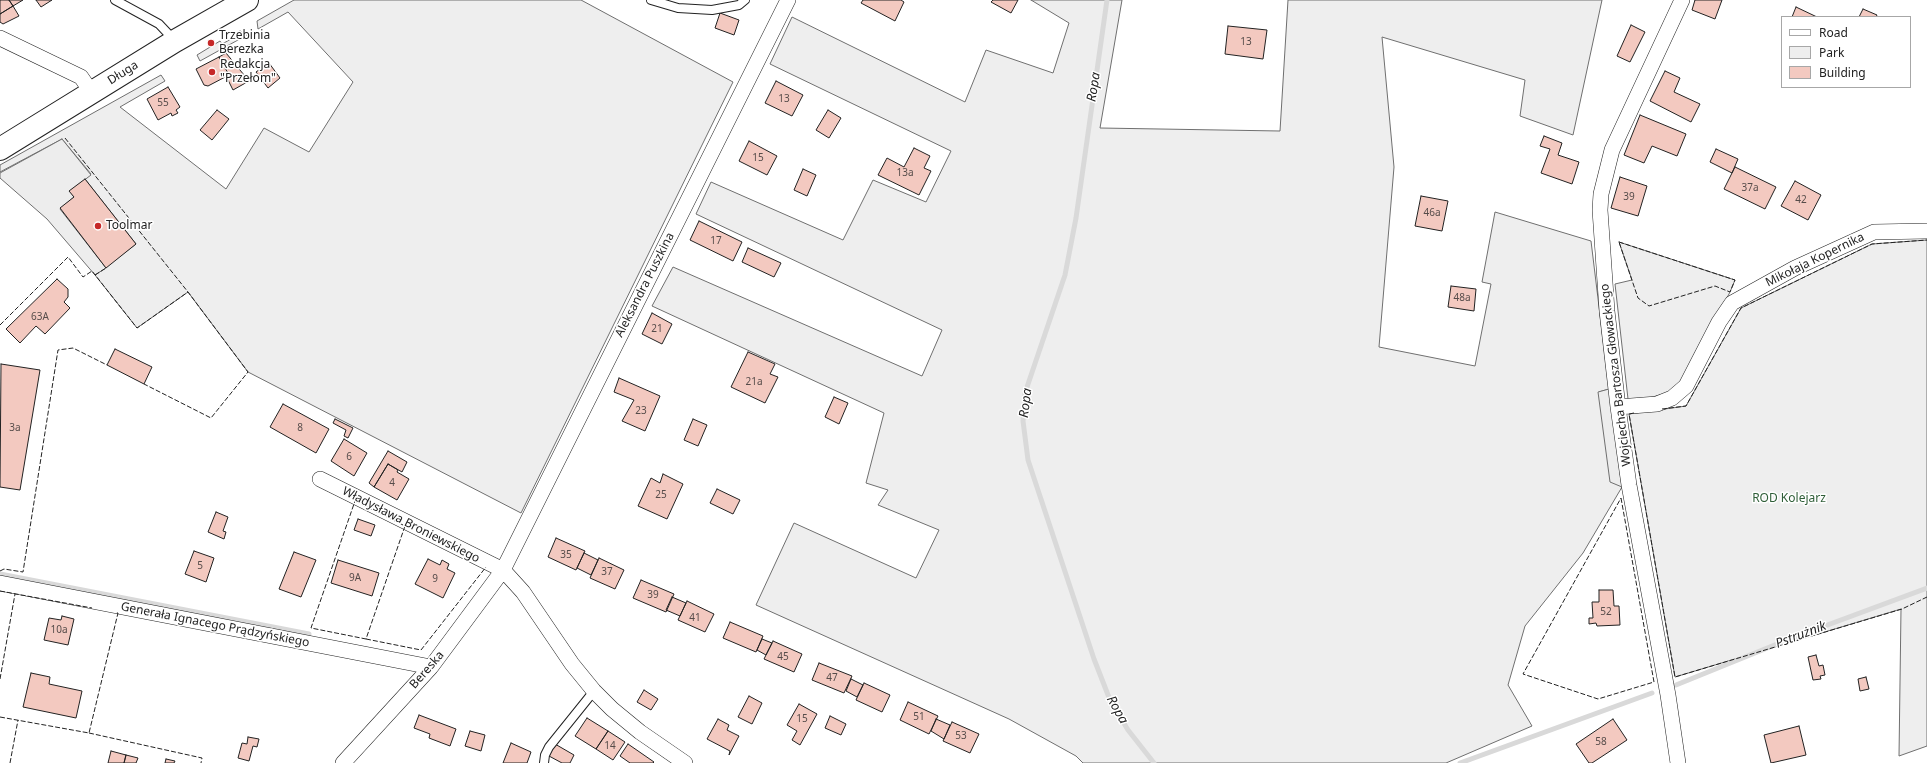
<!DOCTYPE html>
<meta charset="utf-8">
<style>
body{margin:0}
#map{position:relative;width:1927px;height:763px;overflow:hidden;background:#fff;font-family:"Noto Sans",sans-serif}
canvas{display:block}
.legend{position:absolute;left:1781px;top:16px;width:130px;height:72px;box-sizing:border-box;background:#fff;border:1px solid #a7a7a7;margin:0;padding:5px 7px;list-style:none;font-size:12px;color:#222}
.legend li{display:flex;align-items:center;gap:8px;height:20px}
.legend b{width:20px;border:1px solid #a7a7a7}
</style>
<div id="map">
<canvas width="1927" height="763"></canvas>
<ul class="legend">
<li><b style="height:5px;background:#fff"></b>Road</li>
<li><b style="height:11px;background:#eee"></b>Park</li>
<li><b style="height:11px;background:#f3c9c0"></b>Building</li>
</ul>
</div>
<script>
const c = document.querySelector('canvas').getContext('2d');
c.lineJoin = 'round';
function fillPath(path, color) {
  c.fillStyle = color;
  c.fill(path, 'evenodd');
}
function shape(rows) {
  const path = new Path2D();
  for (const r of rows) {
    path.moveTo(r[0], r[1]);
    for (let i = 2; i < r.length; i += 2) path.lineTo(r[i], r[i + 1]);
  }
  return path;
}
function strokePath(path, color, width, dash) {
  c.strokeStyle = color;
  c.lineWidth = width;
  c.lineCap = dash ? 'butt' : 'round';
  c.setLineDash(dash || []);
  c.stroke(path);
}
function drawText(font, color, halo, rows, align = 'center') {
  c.font = font + ' "Noto Sans",sans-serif';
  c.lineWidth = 3;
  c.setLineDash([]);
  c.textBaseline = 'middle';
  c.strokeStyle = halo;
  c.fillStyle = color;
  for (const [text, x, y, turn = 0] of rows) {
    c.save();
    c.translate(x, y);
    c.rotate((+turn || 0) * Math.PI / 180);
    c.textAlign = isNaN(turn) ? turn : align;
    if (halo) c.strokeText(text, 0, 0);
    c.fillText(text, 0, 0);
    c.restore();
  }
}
const green = shape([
 [294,0,581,0,733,82,521,513,248,372,188,292,137,328,95,275,136,244,85,179,91,174,62,139,0,172,0,165,161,75,165,81,120,107,226,189,264,128,309,152,353,82,288,12,258,29,257,21,294,0],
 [1031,0,1122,0,1100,128,1280,131,1288,0,1602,0,1573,135,1520,116,1525,80,1382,37,1394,167,1379,347,1475,366,1491,284,1482,282,1495,212,1591,241,1609,389,1599,392,1622,487,1583,553,1525,626,1508,685,1532,726,1446,763,1083,763,1076,756,1009,719,756,605,794,523,916,578,939,530,878,505,888,490,866,483,884,413,652,306,673,267,922,376,942,330,696,214,711,182,843,240,873,180,926,202,951,151,770,64,792,17,965,102,986,50,1053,73,1069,23,1031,0],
 [240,31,247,35,200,61,197,55,220,41,222,44,233,38,232,35,240,31],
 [1927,240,1927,746,1899,756,1901,609,1675,677,1629,414,1686,406,1741,308,1872,244,1927,240],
 [1619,242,1735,280,1730,292,1691,368,1679,384,1667,393,1649,398,1628,399,1615,284,1632,280,1619,242]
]);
fillPath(green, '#eee');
strokePath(green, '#6f6f6f', 1);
const parking = shape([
 [62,139,91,175,70,191,74,197,60,209,106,268,95,275,47,219,0,178,0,173,62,139],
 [1609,389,1622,487,1610,482,1598,392,1609,389]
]);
fillPath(parking, '#ededed');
strokePath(parking, '#6f6f6f', 1);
strokePath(shape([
 [1107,0,1076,218,1065,275,1025,393,1023,421,1028,460,1094,659,1110,700,1128,730,1154,763],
 [0,574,309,634],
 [1676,685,1787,640,1927,588],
 [1460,763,1652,693]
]), '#d9d9d9', 5);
const building = shape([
 [0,0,9,0,13,6,0,14,0,0],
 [9,0,23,0,13,6,9,0],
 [36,0,52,0,41,7,36,0],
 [863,0,901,0,904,2,895,21,861,3,863,0],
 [993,0,1018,0,1011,13,991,2,993,0],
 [1695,0,1722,0,1715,19,1692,10,1695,0],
 [13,6,19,16,3,24,0,22,0,14,13,6],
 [1796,7,1817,17,1792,17,1796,7],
 [1863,9,1877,15,1876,17,1859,17,1863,9],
 [720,13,739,20,734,35,715,28,720,13],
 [1631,25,1645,32,1630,62,1617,56,1631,25],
 [1228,26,1267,30,1263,59,1225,54,1228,26],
 [226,53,249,81,233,90,226,76,229,75,219,57,226,53],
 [219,57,229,75,208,86,204,85,196,69,219,57],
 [269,63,280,78,268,88,256,72,269,63],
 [1665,71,1680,78,1674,92,1700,104,1691,122,1650,101,1665,71],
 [776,81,803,95,792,116,765,103,776,81],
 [168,87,180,107,176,110,178,113,172,116,171,113,158,120,147,99,168,87],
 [217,110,229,119,212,140,200,130,217,110],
 [828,110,841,118,829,138,816,130,828,110],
 [1640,115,1686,134,1677,156,1652,146,1644,163,1624,155,1640,115],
 [1544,136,1562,143,1558,155,1579,162,1572,184,1541,173,1550,149,1540,146,1544,136],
 [749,141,777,156,767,175,739,161,749,141],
 [914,148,930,156,924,168,931,171,919,195,878,175,887,158,904,167,914,148],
 [1716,149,1738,159,1732,173,1710,162,1716,149],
 [1735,167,1776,187,1765,209,1724,189,1735,167],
 [803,169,816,175,807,196,794,190,803,169],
 [1620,177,1647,186,1638,216,1611,208,1620,177],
 [85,179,136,244,106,268,60,208,74,197,69,191,85,179],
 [1795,181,1821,195,1808,220,1781,206,1795,181],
 [1421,196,1448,201,1442,231,1415,226,1421,196],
 [699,221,742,242,733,261,690,240,699,221],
 [748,248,781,263,774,277,742,262,748,248],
 [57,279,68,289,68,297,64,302,70,308,45,334,36,326,20,343,6,329,57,279],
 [1451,286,1476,289,1474,311,1448,307,1451,286],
 [652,313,672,324,662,344,642,334,652,313],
 [115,349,152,367,144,384,107,365,115,349],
 [748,352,775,364,770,374,778,377,765,403,731,387,748,352],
 [1,364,40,370,20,490,0,487,1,364],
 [619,378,660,396,645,431,622,421,634,400,614,392,619,378],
 [834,397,848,403,839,424,825,417,834,397],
 [283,404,329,429,316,453,270,427,283,404],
 [335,419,353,428,348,438,344,436,346,430,333,423,335,419],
 [693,419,707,425,698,446,684,440,693,419],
 [344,439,367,453,354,476,331,461,344,439],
 [388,451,407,462,402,472,388,464,374,487,369,483,388,451],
 [388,464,398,470,397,472,409,479,397,500,374,487,388,464],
 [663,474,683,484,667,519,638,506,651,478,660,483,663,474],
 [717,489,740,500,733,514,710,503,717,489],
 [216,512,228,517,223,531,226,532,224,539,208,532,216,512],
 [358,519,375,525,371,536,354,530,358,519],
 [556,538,585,551,576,570,548,557,556,538],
 [194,551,214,558,206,582,185,574,194,551],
 [294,552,316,560,301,597,279,589,294,552],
 [584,553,598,560,591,575,577,568,584,553],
 [599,558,624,570,615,589,590,578,599,558],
 [428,559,440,565,442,560,449,564,447,569,455,573,443,598,415,584,428,559],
 [338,560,379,573,372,596,331,583,338,560],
 [641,580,674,594,666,612,633,598,641,580],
 [1599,590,1613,590,1614,606,1619,606,1620,625,1597,626,1596,623,1589,624,1589,618,1593,618,1592,602,1599,602,1599,590],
 [672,597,686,603,680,616,666,610,672,597],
 [687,601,714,614,705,632,678,620,687,601],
 [62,616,74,619,68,645,44,640,49,618,61,620,62,616],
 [730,622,763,636,756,652,723,638,730,622],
 [762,639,772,643,766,655,757,650,762,639],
 [773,641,802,654,794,672,764,659,773,641],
 [1816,655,1819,666,1823,665,1825,675,1820,676,1821,679,1813,680,1808,657,1816,655],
 [819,663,852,676,844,693,812,680,819,663],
 [31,673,50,677,49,684,82,691,76,718,23,707,31,673],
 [1866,677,1869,689,1860,691,1858,679,1866,677],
 [851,679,863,685,857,697,846,691,851,679],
 [864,683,890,695,882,712,856,700,864,683],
 [644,690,658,699,651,710,637,702,644,690],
 [749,696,762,703,752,724,738,717,749,696],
 [908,702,938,716,929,734,900,720,908,702],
 [799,704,817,714,800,745,792,740,797,731,787,725,799,704],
 [419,715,456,729,450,746,429,738,430,734,414,728,419,715],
 [830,716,846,724,841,735,825,728,830,716],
 [587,718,608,731,596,749,575,736,587,718],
 [718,719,729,725,727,730,739,736,729,755,730,751,707,739,718,719],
 [936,719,950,725,944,739,931,731,936,719],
 [1613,719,1627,740,1592,763,1589,763,1576,744,1613,719],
 [952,722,979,734,970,753,943,741,952,722],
 [1799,726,1806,755,1771,763,1764,735,1799,726],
 [470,731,485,735,481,751,465,746,470,731],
 [608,731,625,742,613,760,596,749,608,731],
 [248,737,259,739,257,747,253,746,249,761,238,758,242,743,247,744,248,737],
 [511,743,531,752,527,763,503,763,511,743],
 [555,744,574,755,570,763,562,763,549,756,555,744],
 [628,744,654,762,653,763,630,763,620,756,628,744],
 [111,751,126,755,124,763,108,763,111,751],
 [126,755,138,758,136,763,124,763,126,755],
 [166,759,175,761,174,763,165,763,166,759]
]);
fillPath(building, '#f3c9c0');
strokePath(building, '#222', 1);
const service = shape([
 [115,0,159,24,175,41],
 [651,0,678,8,712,10,739,5,745,0],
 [544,763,545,755,549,747,594,691]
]);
const minor = shape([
 [0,38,81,77,92,93],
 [1618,407,1657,404,1672,398,1686,386,1719,322,1732,303,1795,268,1874,232,1927,231],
 [320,479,503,570,523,592,572,664,594,691,612,709,640,732,685,763],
 [0,583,431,667],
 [343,763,431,667,503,570,788,0],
 [1678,763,1668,695,1629,485,1618,407,1607,311,1600,210,1601,194,1612,150,1682,0]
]);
const primary = shape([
 [0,149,175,41,247,0]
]);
strokePath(service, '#222', 10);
strokePath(minor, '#222', 16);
strokePath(primary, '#222', 24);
strokePath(service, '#fff', 8);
strokePath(minor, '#fff', 15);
strokePath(primary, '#fff', 22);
strokePath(shape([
 [65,138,188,292],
 [1619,242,1735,280,1730,292,1715,286,1649,306,1638,298,1619,242],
 [95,275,106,268],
 [0,325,68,257,83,277,92,271,137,328,188,292,248,372,211,418,144,384],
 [1662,409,1686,406,1741,308,1872,244,1927,240],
 [1634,413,1629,414,1675,677,1902,609,1927,597],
 [1621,498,1654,682,1598,699,1523,674,1621,498],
 [355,501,405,526,366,639,311,628,355,501],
 [0,571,4,569,23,572,58,350,73,348,107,365],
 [0,591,92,608],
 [366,639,421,650,486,567],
 [0,679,15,594],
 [0,717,89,733,118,613,116,613],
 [89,733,202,758,201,763],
 [10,763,18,720]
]), '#222', 1, [5, 2]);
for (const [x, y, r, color] of [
 [211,43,4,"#c62828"],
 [212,72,4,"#c62828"],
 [98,226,4,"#c62828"]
]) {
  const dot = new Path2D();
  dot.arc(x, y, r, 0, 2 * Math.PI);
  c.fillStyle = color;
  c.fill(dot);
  strokePath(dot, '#fff', 1.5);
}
drawText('10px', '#564c4a', null, [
 ["13",1246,42],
 ["13",784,99],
 ["55",163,103],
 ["15",758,158],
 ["13a",905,173],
 ["37a",1750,188],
 ["39",1629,197],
 ["42",1801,200],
 ["46a",1432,213],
 ["17",716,241],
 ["48a",1462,298],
 ["63A",40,317],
 ["21",657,329],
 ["21a",754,382],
 ["23",641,411],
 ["3a",15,428],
 ["8",300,428],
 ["6",349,457],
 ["4",392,483],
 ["25",661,495],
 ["35",566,555],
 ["5",200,566],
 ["37",607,572],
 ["9A",355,578],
 ["9",435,579],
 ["39",653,595],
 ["52",1606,612],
 ["41",695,618],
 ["10a",59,630],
 ["45",783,657],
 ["47",832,678],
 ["51",919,717],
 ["15",802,719],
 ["53",961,736],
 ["58",1601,742],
 ["14",610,746]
]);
drawText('12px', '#222', '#fff', [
 ["Trzebinia",219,36],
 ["Berezka",219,50],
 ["Redakcja",220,65],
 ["\"Przełom\"",220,79],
 ["Toolmar",106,226]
], 'left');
drawText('12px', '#222', '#fff', [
 ["Długa",123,73,-32],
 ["Mikołaja Kopernika",1815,260,-26],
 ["Aleksandra Puszkina",645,285,-63],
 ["Wojciecha Bartosza Głowackiego",1616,375,-97],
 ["Władysława Broniewskiego",411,525,27],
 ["Generała Ignacego Prądzyńskiego",215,625,11],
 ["Bereska",427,670,-49]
]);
drawText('12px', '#2f5e38', '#fff', [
 ["ROD Kolejarz",1789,499]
]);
drawText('italic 13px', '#222', '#fff', [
 ["Ropa",1094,87,-81],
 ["Ropa",1026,403,-83],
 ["Pstrużnik",1801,635,-21],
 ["Ropa",1117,710,61]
]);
</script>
